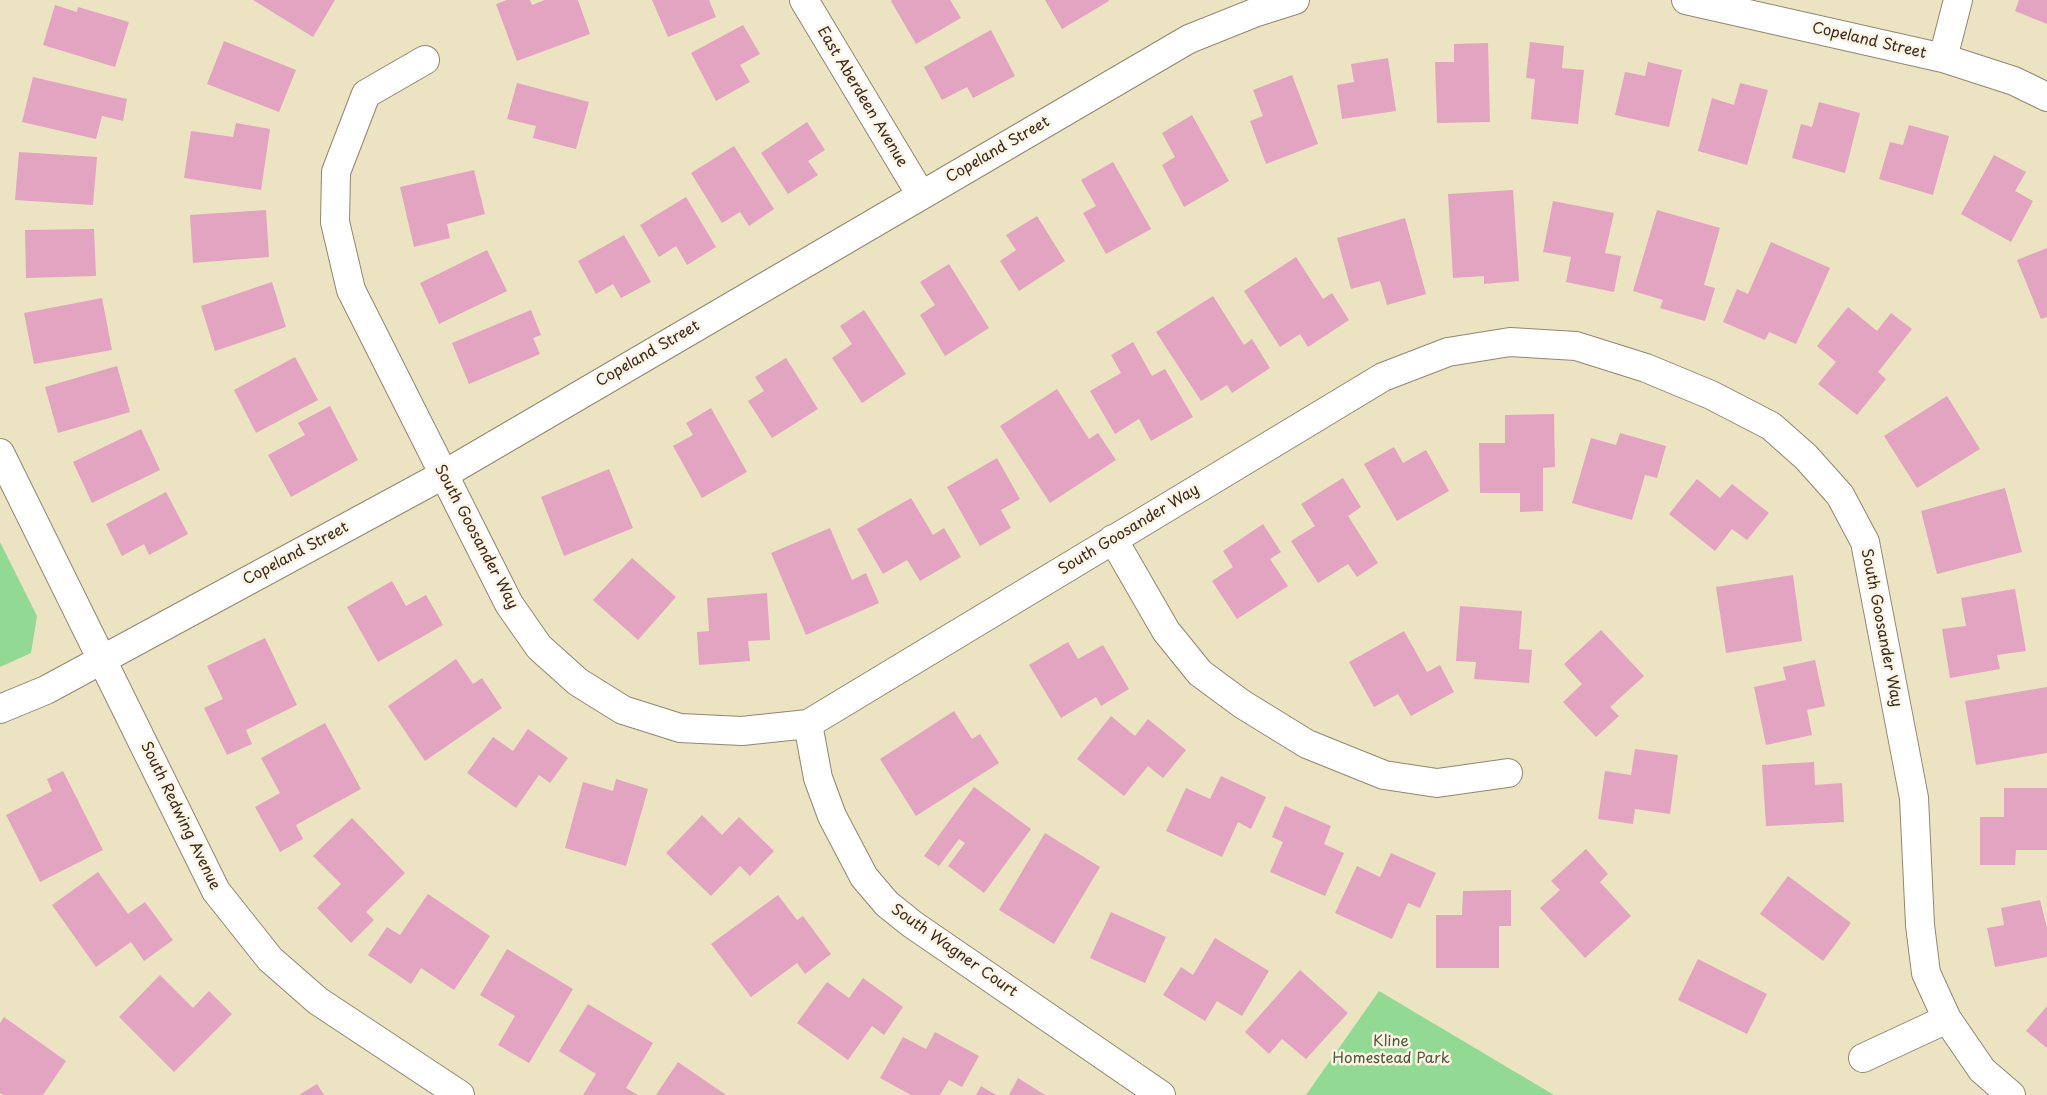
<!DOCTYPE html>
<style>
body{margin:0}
canvas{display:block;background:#ebe3c1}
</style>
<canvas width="2047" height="1095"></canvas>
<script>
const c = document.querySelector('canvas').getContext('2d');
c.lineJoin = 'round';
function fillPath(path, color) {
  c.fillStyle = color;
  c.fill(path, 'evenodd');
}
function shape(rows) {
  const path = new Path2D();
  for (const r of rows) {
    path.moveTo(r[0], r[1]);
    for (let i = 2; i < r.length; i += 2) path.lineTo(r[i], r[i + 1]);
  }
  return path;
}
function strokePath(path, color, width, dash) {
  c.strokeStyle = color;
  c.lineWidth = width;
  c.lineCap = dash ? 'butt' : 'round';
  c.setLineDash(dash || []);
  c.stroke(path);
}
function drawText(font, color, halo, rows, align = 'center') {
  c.font = font + ' "Playpen Sans",sans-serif';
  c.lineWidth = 5;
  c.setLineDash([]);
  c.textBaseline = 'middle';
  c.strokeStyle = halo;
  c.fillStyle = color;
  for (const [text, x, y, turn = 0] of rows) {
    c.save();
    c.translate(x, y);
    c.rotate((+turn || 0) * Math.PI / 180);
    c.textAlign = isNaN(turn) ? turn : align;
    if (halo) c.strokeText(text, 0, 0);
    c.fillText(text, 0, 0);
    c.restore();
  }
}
fillPath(shape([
 [0,542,37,616,31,653,0,667],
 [1379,991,1554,1095,1306,1095]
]), '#92d993');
fillPath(shape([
 [253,0,335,0,313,37],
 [507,0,530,0,532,5,545,0,578,0,590,34,517,61,496,4],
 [652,0,709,0,716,17,668,37],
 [892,0,950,0,961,18,916,44,891,1],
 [1045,0,1108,0,1109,1,1062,29],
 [2019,0,2047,0,2047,24,2015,11],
 [55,5,77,12,78,7,129,22,115,67,43,45],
 [743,25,760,54,740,65,750,82,716,101,691,53],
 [991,30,1015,76,973,98,967,87,942,100,924,67],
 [224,41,296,70,279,112,207,84],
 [1530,42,1564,46,1562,68,1584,70,1578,124,1531,119,1535,79,1526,78],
 [1488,43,1490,122,1437,123,1435,62,1454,62,1454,44],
 [1388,58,1396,111,1342,119,1337,85,1354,82,1351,64],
 [1648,62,1682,70,1669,127,1615,115,1625,72,1645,76],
 [1292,75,1318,144,1266,164,1250,121,1263,116,1253,90],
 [33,77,127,99,123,121,102,116,96,139,22,122],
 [517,83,589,102,576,149,533,138,536,126,507,119],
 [1740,83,1768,90,1747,165,1698,151,1712,98,1734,105],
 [1819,102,1860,113,1845,173,1792,158,1801,124,1812,127],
 [1192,115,1229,181,1184,207,1162,165,1175,157,1162,133],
 [807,122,825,150,808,161,818,175,788,194,761,153],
 [236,123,270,129,261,190,184,178,191,131,233,137],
 [1909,125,1949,136,1933,195,1879,179,1890,142,1903,145],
 [734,146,774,209,749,226,740,212,722,223,691,173],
 [19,152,97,157,93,205,15,200],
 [1994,155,2026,172,2015,191,2033,201,2011,242,1961,214],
 [1113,162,1151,229,1106,254,1083,213,1096,206,1081,180],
 [474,170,485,214,447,224,450,238,414,247,400,187],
 [1513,190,1519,281,1484,284,1484,276,1453,278,1448,194],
 [686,197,716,247,687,265,676,246,659,257,640,225],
 [1553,201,1614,213,1605,253,1621,256,1614,292,1566,282,1571,257,1543,252],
 [266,210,269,257,193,263,190,215],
 [1657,210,1720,228,1704,285,1715,288,1705,321,1660,308,1663,300,1633,291],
 [1037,216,1065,261,1019,291,1000,261,1016,250,1006,235],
 [1405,218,1426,294,1387,305,1380,281,1351,289,1337,238],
 [94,229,96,276,26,278,25,230],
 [624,235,651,282,621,298,613,284,596,294,578,261],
 [1771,242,1830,268,1796,344,1769,332,1765,340,1723,322,1737,289,1748,294],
 [2047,248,2047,317,2041,319,2017,260],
 [487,250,507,291,439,324,420,283],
 [1296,257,1323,299,1332,293,1349,320,1308,347,1300,334,1280,347,1244,291],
 [949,264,989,328,945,356,920,315,935,305,920,282],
 [272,282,286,327,215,351,201,306],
 [1213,296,1244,345,1252,339,1270,368,1232,393,1227,385,1201,401,1156,332],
 [102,298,112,350,34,364,24,313],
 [1848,307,1877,331,1891,313,1912,329,1878,372,1886,379,1857,415,1818,384,1836,362,1817,346],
 [531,310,541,335,533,338,540,354,469,384,452,343],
 [864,310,906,374,862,403,832,358,852,344,840,326],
 [1133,342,1152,376,1165,369,1193,417,1151,441,1139,419,1115,434,1090,391,1121,373,1111,355],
 [295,357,318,400,256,433,234,390],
 [786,358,818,409,772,438,748,401,764,391,755,377],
 [117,366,130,412,58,433,45,387],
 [1057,389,1089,439,1098,433,1116,460,1050,503,1000,426],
 [1947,396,1980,449,1917,488,1884,436],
 [330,406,358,460,291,497,268,455,305,435,298,423],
 [711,408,747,472,702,498,673,446,693,435,686,423],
 [1554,414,1555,467,1543,468,1543,511,1520,512,1520,493,1480,493,1479,443,1505,443,1505,415],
 [141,429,160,470,92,503,73,462],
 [1620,433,1666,446,1657,478,1645,475,1632,520,1572,503,1591,438,1616,445],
 [1394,447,1403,463,1426,450,1449,491,1397,521,1364,464],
 [997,458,1020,499,1001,510,1011,528,980,546,947,487],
 [609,469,633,528,564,556,541,497],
 [1343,478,1361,507,1348,516,1378,563,1357,577,1348,564,1318,583,1291,541,1315,526,1301,504],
 [1697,479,1720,498,1732,484,1769,513,1747,540,1732,529,1715,551,1669,514],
 [2005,488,2022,552,1937,574,1921,511],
 [166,492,188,534,149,555,144,544,122,556,106,524],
 [911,498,933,535,944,528,961,557,920,581,907,560,883,574,857,529],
 [1263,524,1281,552,1270,559,1288,586,1237,619,1212,581,1233,567,1223,551],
 [830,528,852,580,866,573,879,603,806,635,771,553],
 [632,558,676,597,638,640,593,600],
 [1793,575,1802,641,1726,653,1716,587],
 [392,581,406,606,426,595,443,625,378,662,347,607],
 [2015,589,2026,651,1997,655,2000,669,1950,678,1942,629,1966,626,1961,598],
 [767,593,770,640,748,641,750,661,699,665,697,632,709,631,707,598],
 [1460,606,1522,611,1519,649,1532,650,1529,683,1474,679,1476,662,1456,661],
 [1601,630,1644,676,1610,707,1619,716,1596,737,1563,702,1582,684,1564,664],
 [1404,631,1427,672,1440,665,1454,692,1411,716,1398,694,1374,707,1349,662],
 [265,638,297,705,246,730,252,744,227,755,204,708,223,699,207,666],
 [1068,642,1078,659,1103,645,1129,689,1101,706,1096,697,1061,718,1029,665],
 [456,659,473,684,482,678,502,708,425,761,388,706],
 [1815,660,1825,706,1807,710,1812,735,1766,745,1754,687,1786,680,1783,667],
 [2047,687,2047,753,1976,765,1965,701],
 [954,711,972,739,980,734,999,763,916,816,880,759],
 [1111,716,1135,736,1148,719,1186,750,1163,778,1148,766,1124,796,1077,759],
 [325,723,361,789,296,825,303,839,280,852,255,807,280,793,261,758],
 [528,729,568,758,550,783,539,775,516,808,467,773,493,737,513,751],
 [1635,749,1678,755,1670,814,1635,809,1633,824,1598,819,1605,771,1631,775],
 [1814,762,1815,785,1842,783,1844,822,1766,826,1762,765],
 [63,771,103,850,40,882,6,815,52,791,47,779],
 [1221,776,1266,797,1251,829,1238,822,1222,857,1166,831,1186,788,1210,799],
 [616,779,648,789,626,866,565,848,583,782,613,791],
 [974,787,1031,829,984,893,948,866,965,843,959,839,939,866,924,856],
 [2004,788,2047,788,2047,850,2016,850,2015,865,1980,865,1980,817,2004,817],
 [1285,806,1331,826,1324,844,1344,853,1325,896,1270,872,1283,842,1272,837],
 [702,815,722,835,739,817,774,851,750,876,740,866,711,896,666,853],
 [352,818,405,873,366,912,374,920,351,943,317,908,341,884,313,856],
 [1045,833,1100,867,1054,944,999,910],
 [1586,849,1608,874,1600,882,1631,916,1585,958,1540,908,1560,890,1551,881],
 [1391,853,1436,873,1420,908,1408,903,1392,939,1335,913,1357,866,1380,877],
 [98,872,128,914,145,902,173,940,144,961,131,942,96,967,52,905],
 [1788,876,1851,923,1823,961,1760,914],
 [1511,890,1511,926,1499,926,1499,968,1436,968,1436,915,1462,915,1463,891],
 [428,894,490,936,454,990,421,968,411,984,368,955,387,927,400,935],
 [778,895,797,920,803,916,831,954,805,974,797,963,751,997,711,944],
 [2040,900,2047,928,2047,957,1995,967,1987,928,2004,925,2001,908],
 [1111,912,1166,937,1145,983,1090,958],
 [1215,938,1269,971,1242,1016,1217,1001,1205,1021,1163,995,1181,967,1193,975],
 [507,949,573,989,529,1063,498,1045,515,1016,480,995],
 [1698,959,1767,994,1747,1034,1678,1000],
 [1300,970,1348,1013,1306,1059,1282,1039,1269,1054,1245,1032],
 [160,975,193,1008,209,991,232,1014,174,1072,119,1017],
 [863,978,903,1007,884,1035,872,1026,848,1060,797,1023,827,982,849,998],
 [588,1004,653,1043,626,1088,638,1095,583,1095,596,1074,559,1051],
 [2047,1006,2047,1048,2026,1031],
 [4,1017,66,1061,43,1095,3,1095,0,1093,0,1023],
 [935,1032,979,1056,962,1087,949,1080,940,1095,911,1095,880,1078,903,1037,926,1049],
 [678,1062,726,1095,656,1095],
 [1018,1078,1045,1095,1009,1095],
 [317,1084,324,1095,299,1095],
 [981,1086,996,1095,976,1095]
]), '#e3a4c2');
const minor = shape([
 [804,0,921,195],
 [1686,0,1943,58,2014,81,2047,97],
 [1943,58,1958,0],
 [425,60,366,94,336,172,335,222,351,290,509,604,539,647,578,682,623,710,680,728,742,731,808,724,1383,377,1448,352,1510,342,1576,346,1646,368,1711,395,1771,426,1806,457,1840,495,1865,542,1914,798,1920,925,1926,973,1947,1019,1982,1070,2011,1095],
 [0,453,216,891,270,959,318,1001,460,1095],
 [1113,539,1166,631,1200,673,1242,704,1307,744,1384,775,1437,783,1508,773],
 [0,709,46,690,443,475,1189,39,1254,13,1295,0],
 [808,724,818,778,832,816,864,877,887,904,912,924,1161,1095],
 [1863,1058,1947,1019]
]);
strokePath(minor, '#938670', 30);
strokePath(minor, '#fff', 28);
drawText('15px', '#3b2a1e', '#fcf5e5', [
 ["Copeland Street",1869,41,13],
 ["East Aberdeen Avenue",862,97,59],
 ["Copeland Street",998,150,-30],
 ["Copeland Street",648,354,-30],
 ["South Goosander Way",1129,530,-31],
 ["South Goosander Way",476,537,62],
 ["Copeland Street",296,554,-28],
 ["South Goosander Way",1881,628,79],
 ["South Redwing Avenue",180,816,64],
 ["South Wagner Court",954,951,35]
]);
drawText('15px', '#51563b', '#fcf5e5', [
 ["Kline",1391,1042],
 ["Homestead Park",1391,1059]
]);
</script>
